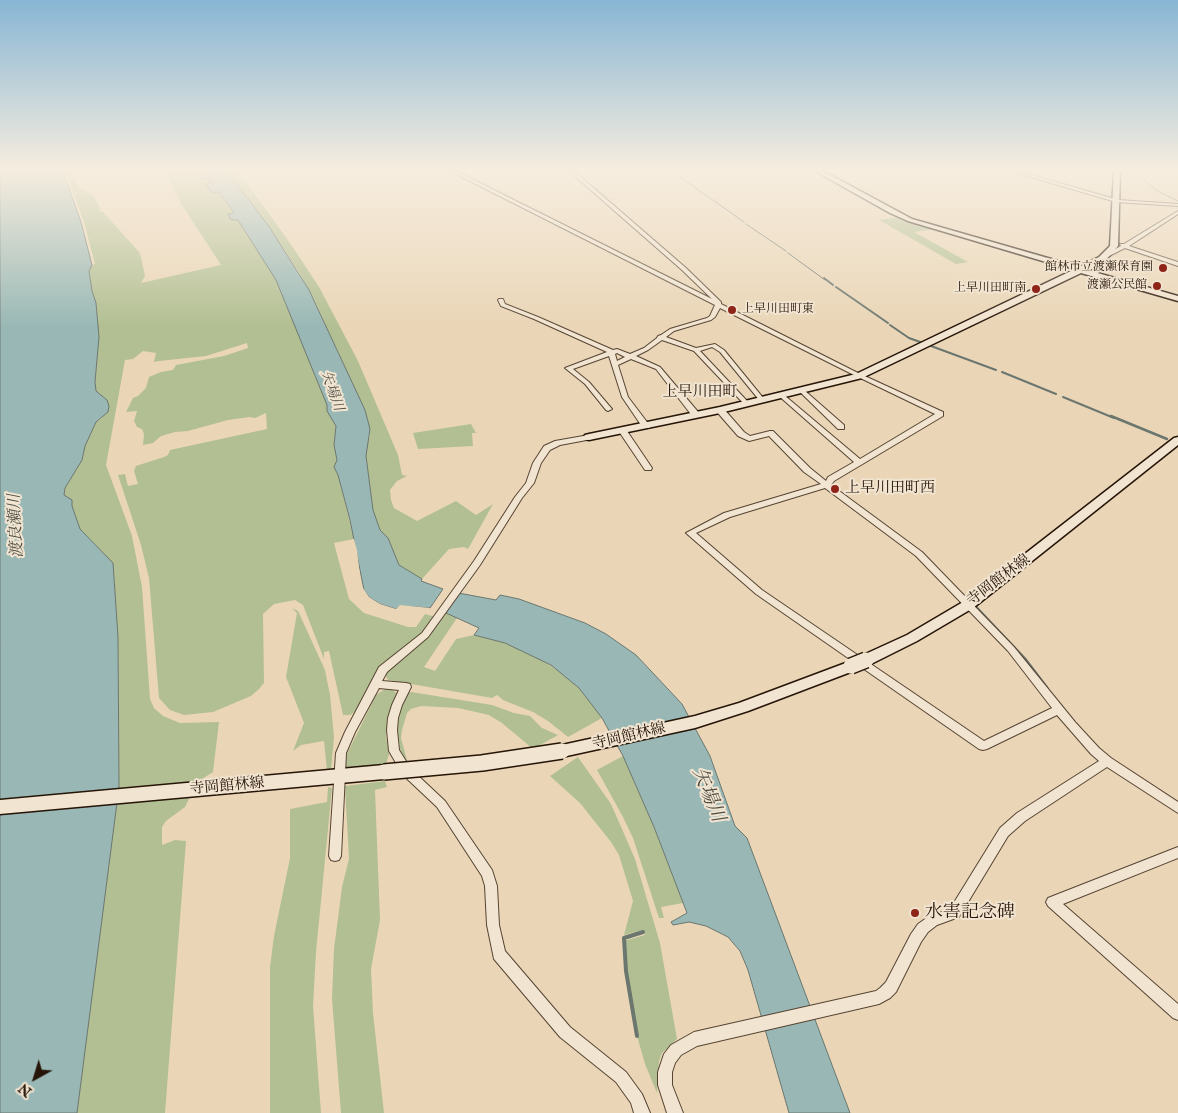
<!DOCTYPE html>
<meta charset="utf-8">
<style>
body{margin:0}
#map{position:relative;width:1178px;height:1113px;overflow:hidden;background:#ead6b7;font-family:"IM FELL English",serif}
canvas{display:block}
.north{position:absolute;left:10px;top:1053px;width:50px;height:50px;-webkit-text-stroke:4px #f1e4d0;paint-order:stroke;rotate:219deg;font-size:14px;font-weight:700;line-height:20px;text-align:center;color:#251407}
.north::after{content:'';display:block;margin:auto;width:18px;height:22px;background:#251407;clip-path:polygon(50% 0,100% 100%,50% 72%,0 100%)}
</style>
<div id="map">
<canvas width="1178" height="1113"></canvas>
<div class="north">N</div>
</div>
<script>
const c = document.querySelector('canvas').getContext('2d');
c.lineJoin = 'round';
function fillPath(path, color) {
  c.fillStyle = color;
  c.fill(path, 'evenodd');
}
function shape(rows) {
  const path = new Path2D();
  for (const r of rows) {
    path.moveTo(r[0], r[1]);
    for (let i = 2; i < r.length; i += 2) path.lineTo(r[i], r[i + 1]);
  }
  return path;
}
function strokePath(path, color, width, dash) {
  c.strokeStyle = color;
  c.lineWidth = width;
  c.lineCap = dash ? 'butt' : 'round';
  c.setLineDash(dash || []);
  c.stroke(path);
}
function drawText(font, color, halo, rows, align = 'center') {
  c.font = font + ' "IM FELL English","Noto Serif JP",serif';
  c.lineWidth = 4;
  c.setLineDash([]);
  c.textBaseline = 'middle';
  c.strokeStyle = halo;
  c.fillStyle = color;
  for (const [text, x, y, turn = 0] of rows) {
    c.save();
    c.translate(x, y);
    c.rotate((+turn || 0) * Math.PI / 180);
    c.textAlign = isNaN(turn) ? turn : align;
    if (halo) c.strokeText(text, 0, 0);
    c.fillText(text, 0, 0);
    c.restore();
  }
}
fillPath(shape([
 [65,171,72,171,77,185,94,197,100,208,99,211,103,212,139,252,141,257,145,276,141,283,221,265,182,205,165,171,204,171,212,183,207,184,212,193,219,192,257,247,276,280,327,405,327,411,336,426,334,445,337,460,334,467,338,475,354,539,334,543,349,599,364,613,408,627,416,627,425,614,436,617,419,637,386,661,377,671,358,710,350,715,343,715,329,651,324,652,324,659,303,605,295,600,274,604,263,614,264,683,259,689,251,696,213,712,184,715,170,710,159,698,149,578,141,545,118,475,125,474,128,486,138,484,134,471,136,466,164,457,168,455,170,450,267,429,266,413,255,418,250,417,228,420,188,431,175,432,161,436,153,443,143,445,144,434,142,429,137,427,134,421,137,411,126,412,133,398,138,396,146,388,149,377,161,372,173,370,176,365,224,356,248,348,247,343,206,356,159,361,154,362,156,353,143,351,133,359,125,360,106,465,132,536,142,587,150,699,154,708,163,716,180,723,219,722,213,772,197,782,185,807,166,821,162,827,162,845,175,840,186,841,165,1113,77,1113,119,787,118,637,113,563,80,529,69,498,64,495,65,488,82,460,85,446,96,422,102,418,107,400,96,391,95,382,99,337,96,303,92,291,89,271,92,265,95,264,84,222],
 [227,171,238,171,290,243,319,287,358,361,398,455,402,475,407,476,397,481,390,490,391,500,394,508,417,521,456,501,476,515,493,504,468,549,464,547,449,549,422,579,399,565,388,538,380,530,373,510,366,456,366,447,370,436,365,410,317,306,299,272,270,228],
 [899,217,936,229,914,232,968,262,956,264,879,220],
 [471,424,476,433,472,433,473,446,418,449,413,433],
 [292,608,298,611,325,670,330,695,334,737,331,770,327,771,324,741,301,745,293,751,304,723,286,677,297,613],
 [446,613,457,618,424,667,435,671,456,639,474,635,505,643,538,657,563,674,579,688,602,718,568,737,548,721,533,712,503,700,497,695,492,698,388,680,385,674,426,638],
 [385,689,392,690,397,693,387,727,386,736,389,754,385,768,351,771,344,768,347,754,376,695],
 [411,692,492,705,514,713,530,716,542,728,558,735,533,749,502,723,489,715,458,708,421,706,411,709,407,713,402,730,401,738,408,764,407,764,400,749,397,726,399,713,408,693],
 [623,756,654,827,683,903,661,907,664,918,659,918,633,838,623,817,597,770],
 [578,757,611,804,622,829,635,859,660,943,677,1039,662,1053,659,1061,657,1093,645,1064,637,1036,626,971,624,941,645,935,643,930,624,935,633,901,619,855,611,842,580,803,550,776],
 [385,781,387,787,375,790,380,920,371,969,373,1013,384,1113,341,1113,332,999,334,949,342,887,349,859,345,786],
 [328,787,332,788,316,952,313,1006,321,1113,270,1113,270,967,274,936,290,858,290,809,327,802]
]), '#b2bf92');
const water = shape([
 [0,171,63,171,81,222,92,265,89,271,92,291,96,303,99,337,95,382,96,391,107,400,109,406,108,412,96,422,85,446,82,460,65,488,64,495,72,500,72,506,80,529,113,563,118,637,119,787,77,1113,0,1113,0,171],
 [204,171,227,171,270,228,309,290,365,410,370,429,366,456,373,510,380,530,388,538,399,565,422,579,421,581,443,589,430,608,400,606,396,609,380,604,369,597,364,590,350,520,338,475,334,467,337,460,334,445,336,426,327,411,327,405,276,280,238,220,231,220,228,214,234,213,219,192,212,193,206,184,211,183,209,179,203,180,200,175,205,174,204,171],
 [453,592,496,600,500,595,519,599,585,623,606,634,636,655,682,704,710,756,735,826,747,838,850,1113,789,1113,748,970,740,951,728,937,706,926,689,922,673,925,671,922,687,913,654,827,623,756,602,718,579,688,551,665,505,643,474,635,479,628,446,613,453,592]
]);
fillPath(water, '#99b8b5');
strokePath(water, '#6b766f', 1);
fillPath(shape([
 [352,539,354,539,357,550,361,585,369,597,380,604,396,609,400,605,430,608,428,610,401,608,396,612,379,606,368,599,359,585]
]), '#ead6b7');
strokePath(shape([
 [672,171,676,174],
 [1132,171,1159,192,1178,201],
 [677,175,708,197],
 [710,198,744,222],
 [908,217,940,227],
 [746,224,786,251],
 [944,228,973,236],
 [788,253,825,280]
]), '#6b766f', 1);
strokePath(shape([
 [824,278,833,285],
 [836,287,888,323],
 [890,325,909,338,923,343],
 [931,346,996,370],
 [1002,372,1056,394],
 [1063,397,1114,418]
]), '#6b766f', 2);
strokePath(shape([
 [1111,416,1167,439]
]), '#6b766f', 2.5);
strokePath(shape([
 [973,604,1025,659,1047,688]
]), '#6b766f', 3);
strokePath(shape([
 [637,1036,626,971,624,938,643,932]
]), '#6b766f', 4);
const street = shape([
 [450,171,456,171,712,299,682,270,569,171,574,171,686,268,721,302,721,304,856,372,943,412,943,416,834,481,831,485,922,552,1014,647,1075,722,1099,748,1111,758,1178,802,1178,813,1107,767,1025,821,1008,836,959,917,937,925,928,932,921,942,896,992,890,998,879,1004,697,1046,681,1055,675,1063,672,1072,672,1085,683,1113,667,1113,658,1085,658,1072,664,1054,671,1045,694,1032,876,991,880,988,886,982,911,934,918,924,928,917,950,909,1000,828,1017,813,1099,761,1091,754,1057,715,987,749,983,750,979,749,756,594,686,533,724,513,821,484,804,472,769,436,749,441,738,436,717,412,717,408,723,408,744,432,750,436,770,431,773,431,810,468,826,481,828,477,854,462,780,397,780,395,784,395,860,459,935,414,852,374,720,308,715,317,711,320,674,331,666,337,696,348,715,344,724,350,764,399,764,401,760,401,720,352,712,347,700,351,749,403,749,405,745,405,694,351,662,340,648,350,636,356,660,367,699,413,699,417,693,417,656,369,631,359,618,365,628,397,650,426,649,428,643,428,622,397,609,356,573,369,589,382,612,409,608,411,606,410,585,384,565,368,607,352,534,319,501,306,498,300,499,299,503,299,505,304,538,317,613,350,617,349,630,354,644,348,657,338,658,336,661,335,670,329,707,318,710,316,715,305,450,171],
 [617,353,625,357,617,361,615,354,617,353],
 [825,488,916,556,1008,651,1052,708,984,741,762,590,696,533,730,517,825,488],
 [1010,171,1018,171,1118,200,1178,204,1178,206,1116,202,1010,171],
 [1178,211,1178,214,1129,246,1178,262,1178,266,1125,248,1109,256,1104,255,1121,246,1120,244,1124,244,1178,211],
 [802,389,804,390,844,425,844,429,838,429,800,392,800,390,802,389],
 [619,428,625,428,652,468,651,470,645,470,618,430,619,428],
 [589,435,593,437,592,439,560,445,550,450,541,463,534,483,522,498,480,565,428,637,387,672,382,681,406,683,410,684,411,687,402,705,398,718,397,730,399,750,411,769,445,801,492,870,497,886,499,925,505,951,570,1027,626,1072,642,1094,650,1113,634,1113,631,1103,616,1082,560,1037,494,959,487,925,485,886,482,876,437,807,403,775,389,751,387,730,388,718,392,705,399,690,379,688,355,732,346,753,341,856,339,860,335,861,331,860,329,856,336,753,345,732,379,667,422,633,474,561,515,497,526,483,533,463,544,446,555,441,589,435],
 [1178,847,1178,858,1063,904,1178,1004,1178,1020,1173,1018,1048,906,1046,902,1048,898,1178,847]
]);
const secondary = shape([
 [815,171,823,171,912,219,1079,267,1099,257,1110,246,1114,171,1120,171,1118,246,1105,261,1087,270,1178,296,1178,301,1081,273,862,378,720,413,589,440,585,439,584,437,585,435,589,434,720,407,856,374,1073,270,908,221,890,213,815,171],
 [1178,437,1178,445,973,608,917,641,871,664,866,665,861,664,859,660,861,656,907,635,963,602,1174,438,1178,437],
 [851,661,856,662,858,666,856,670,748,711,695,728,562,757,556,755,554,751,556,747,562,745,695,716,739,703,851,661],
 [384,765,390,767,392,772,390,777,384,779,0,814,0,800,384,765]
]);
strokePath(street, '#564433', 2);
strokePath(secondary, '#251407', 3);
fillPath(street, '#f1e4d0');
fillPath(secondary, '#f1e4d0');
const secondaryBridge = shape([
 [851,666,866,660],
 [384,772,482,763,562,751]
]);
strokePath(secondaryBridge, '#251407', 18, []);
strokePath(secondaryBridge, '#f1e4d0', 15);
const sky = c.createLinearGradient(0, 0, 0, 327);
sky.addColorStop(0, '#88b6d4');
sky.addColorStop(0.52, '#f6eddf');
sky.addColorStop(1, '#f6eddf00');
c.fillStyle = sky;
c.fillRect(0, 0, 1178, 327);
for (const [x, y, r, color] of [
 [1163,268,5,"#8f2418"],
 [1157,286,5,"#8f2418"],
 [1036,289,5,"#8f2418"],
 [732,310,5,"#8f2418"],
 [835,489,5,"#8f2418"],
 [915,913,5,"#8f2418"]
]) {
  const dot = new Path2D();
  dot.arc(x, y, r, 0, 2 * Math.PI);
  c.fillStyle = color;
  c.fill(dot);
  strokePath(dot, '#f1e4d0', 2);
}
drawText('12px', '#251407', '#f1e4d0', [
 ["館林市立渡瀬保育園",1153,268],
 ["渡瀬公民館",1147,286],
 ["上早川田町南",1026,289],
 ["上早川田町東",742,310,"left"]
], 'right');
drawText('italic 14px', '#4e4d44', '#f1e4d0', [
 ["矢場川",331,391,70]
]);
drawText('15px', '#251407', '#f1e4d0', [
 ["上早川田町",700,393]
]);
drawText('15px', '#251407', '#f1e4d0', [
 ["上早川田町西",845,489]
], 'left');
drawText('15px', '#251407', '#f1e4d0', [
 ["寺岡館林線",999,581,-37],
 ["寺岡館林線",629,737,-13],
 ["寺岡館林線",227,787,-5]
]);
drawText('italic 16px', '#4e4d44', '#f1e4d0', [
 ["渡良瀬川",17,526,-93]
]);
drawText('18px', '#251407', '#f1e4d0', [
 ["水害記念碑",925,913]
], 'left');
drawText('italic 19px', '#4e4d44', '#f1e4d0', [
 ["矢場川",707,795,68]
]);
</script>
